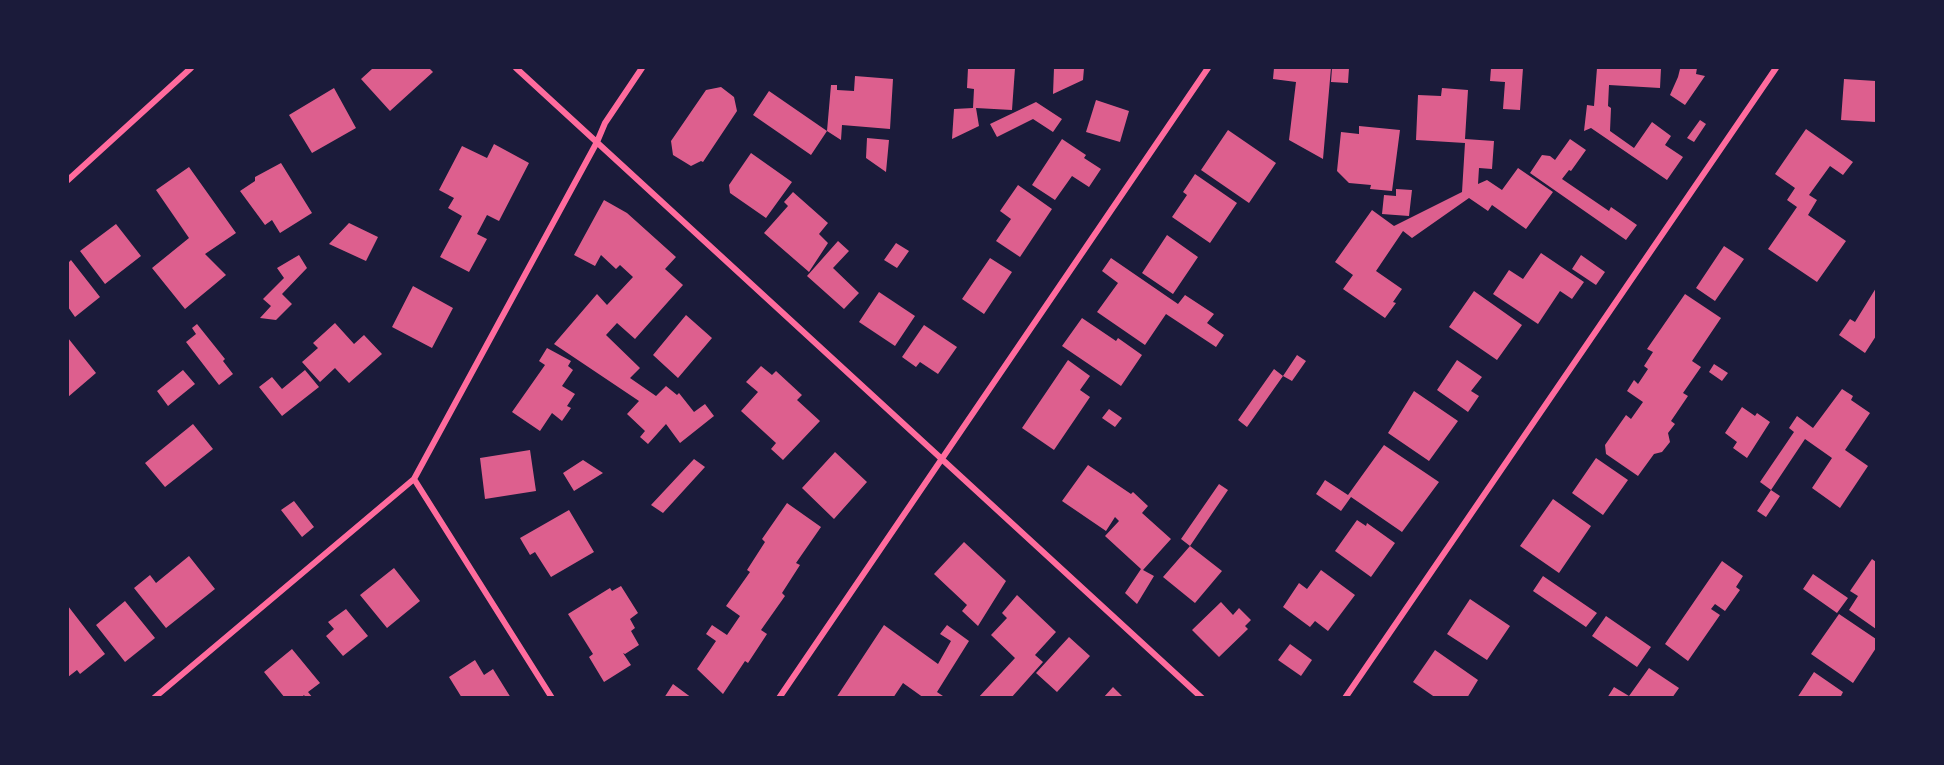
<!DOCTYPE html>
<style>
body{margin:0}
#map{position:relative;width:1944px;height:765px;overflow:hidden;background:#1b1b3a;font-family:"Golos Text",sans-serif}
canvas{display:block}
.frame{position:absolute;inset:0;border:69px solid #1b1b3a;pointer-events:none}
</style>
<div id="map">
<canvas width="1944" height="765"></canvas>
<div class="frame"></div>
</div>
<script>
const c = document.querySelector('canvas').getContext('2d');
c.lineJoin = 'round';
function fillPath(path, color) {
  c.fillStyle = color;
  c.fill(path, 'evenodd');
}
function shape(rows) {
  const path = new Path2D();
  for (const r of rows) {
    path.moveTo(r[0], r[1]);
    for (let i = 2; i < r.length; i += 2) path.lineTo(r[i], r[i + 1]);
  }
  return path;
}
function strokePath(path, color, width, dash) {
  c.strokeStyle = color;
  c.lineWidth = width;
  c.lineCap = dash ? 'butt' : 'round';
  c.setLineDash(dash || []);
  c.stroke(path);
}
fillPath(shape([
 [371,68,429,68,433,72,390,111,361,79,372,69],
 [968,68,1015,68,1012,110,976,108,979,126,952,139,954,109,973,108,974,89,967,88],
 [1054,68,1084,68,1083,80,1053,94],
 [1274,68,1331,68,1323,159,1289,140,1296,82,1273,79],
 [1332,68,1349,68,1348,83,1331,82],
 [1491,68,1523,68,1520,110,1503,109,1505,82,1490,81],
 [1597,68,1661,68,1660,88,1609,85,1608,106,1611,108,1610,131,1634,148,1652,122,1671,136,1665,145,1683,157,1667,180,1591,128,1584,131,1587,105,1594,106],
 [1682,68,1697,68,1696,74,1705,76,1685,105,1670,95,1678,77,1680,69],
 [855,76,893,79,890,129,842,125,841,140,827,131,811,155,753,115,769,91,827,131,831,85,837,85,837,90,854,91],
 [1844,79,1876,81,1876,122,1841,120],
 [721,87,734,97,737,111,703,162,701,161,691,166,673,155,671,141,706,90],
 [334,88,356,128,312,153,289,115],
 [1442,88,1468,90,1465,139,1494,141,1492,169,1479,168,1478,184,1487,180,1502,190,1518,168,1553,192,1526,229,1492,205,1488,211,1469,198,1412,238,1403,231,1376,271,1402,289,1393,302,1396,303,1385,318,1343,289,1353,275,1335,262,1372,210,1394,226,1462,192,1465,143,1416,140,1418,95,1441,96],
 [1096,100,1129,111,1120,142,1086,132],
 [1036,102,1062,119,1053,132,1033,119,997,137,990,124],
 [1700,120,1706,124,1694,142,1687,138],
 [1359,126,1400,130,1392,191,1370,189,1371,185,1349,183,1337,171,1341,132,1359,134],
 [1806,129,1853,162,1843,175,1830,166,1809,195,1817,200,1808,215,1846,241,1817,282,1768,249,1797,207,1787,200,1795,188,1775,174],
 [1228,130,1276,163,1249,203,1201,170],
 [867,138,889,140,886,172,866,158],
 [1062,139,1086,155,1084,158,1101,169,1089,187,1072,176,1055,200,1032,185],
 [1570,139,1586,150,1571,171,1569,170,1562,179,1609,211,1611,207,1637,225,1626,240,1530,173,1542,155,1550,156,1555,160],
 [494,144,529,163,499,221,487,215,477,234,487,239,469,272,440,257,462,216,448,208,454,198,439,190,462,146,487,158],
 [751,153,792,182,766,218,730,193,729,185],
 [281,163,312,213,280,233,272,220,265,225,240,191,255,181,255,177],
 [189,167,236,233,205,254,226,275,185,309,152,268,189,238,156,190],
 [1195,174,1237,203,1210,243,1172,217,1187,195,1183,192],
 [1018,185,1052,209,1020,257,996,241,1011,219,1000,211],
 [1396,189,1412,190,1409,216,1382,214,1384,195,1396,196],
 [793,192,828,223,819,234,828,243,809,272,764,233,788,206,784,202],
 [604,200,627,213,676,257,665,269,683,285,635,339,617,323,606,335,640,368,630,378,656,396,666,386,677,395,679,393,694,412,705,404,714,416,680,443,666,424,648,444,640,437,645,431,627,414,639,401,554,344,597,294,607,305,633,277,620,265,616,269,601,255,595,266,574,255],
 [349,223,378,237,366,261,329,244],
 [116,224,141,256,105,284,80,251],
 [1167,235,1198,257,1173,294,1142,273],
 [838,241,849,251,833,268,859,293,844,309,807,276],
 [896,243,909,251,897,268,884,260],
 [1724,246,1744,259,1715,301,1696,288],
 [1541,253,1584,282,1572,299,1560,291,1538,324,1493,294,1509,270,1523,279],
 [299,255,307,268,282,294,292,304,276,320,260,318,271,306,263,299,284,278,277,268],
 [1581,255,1605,272,1596,285,1572,269],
 [990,258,1012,272,984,314,962,299],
 [1111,258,1178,304,1185,295,1214,314,1207,323,1224,335,1216,347,1166,314,1145,345,1097,312,1118,283,1102,271],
 [71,260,100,297,75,317,68,307,68,263],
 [413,286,453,308,432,348,392,327],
 [1876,288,1876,336,1865,353,1839,335,1850,319,1855,322],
 [1474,291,1522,325,1497,360,1449,327],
 [879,292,915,316,895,346,859,322],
 [1685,294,1721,318,1692,361,1701,367,1683,393,1688,396,1671,421,1675,424,1668,433,1670,442,1662,452,1654,454,1638,476,1606,454,1605,445,1626,415,1631,419,1643,402,1627,391,1634,380,1638,384,1648,369,1644,366,1653,352,1647,349],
 [686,315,712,338,678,378,653,355],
 [1082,318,1116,341,1118,338,1142,355,1121,386,1062,346],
 [335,323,354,344,364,335,382,354,349,383,335,368,320,382,302,362,318,348,313,343],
 [197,324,225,359,223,361,233,374,219,385,186,342,196,334,192,328],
 [924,325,957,347,938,374,920,362,916,367,902,357],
 [68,338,96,373,68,397],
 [547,348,571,361,568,366,573,370,562,386,575,394,567,406,571,408,562,421,552,413,540,431,512,412,545,365,539,361],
 [1297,355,1306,361,1292,381,1283,376],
 [1068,360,1090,376,1080,390,1090,397,1054,450,1022,428],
 [1457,360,1482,377,1471,391,1479,396,1468,412,1437,390],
 [1714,364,1728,373,1722,381,1709,372],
 [761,366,772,375,776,371,802,395,797,400,820,421,783,460,771,449,776,443,741,411,758,392,746,382],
 [1274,369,1283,376,1247,427,1238,420],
 [183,370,195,384,168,406,157,391],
 [305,370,319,387,282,416,259,387,272,377,282,389],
 [1842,389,1853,396,1851,400,1870,413,1845,450,1868,466,1840,508,1812,488,1832,458,1805,439,1771,490,1760,482,1794,432,1789,428,1797,416,1813,428],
 [1414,391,1458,421,1429,461,1388,433],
 [1742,407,1755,416,1757,413,1770,422,1747,458,1733,448,1737,442,1725,433],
 [1109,409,1122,418,1115,427,1102,418],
 [193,424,213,449,165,487,145,463],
 [1384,445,1439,482,1402,532,1351,497,1341,511,1316,494,1325,480,1348,495],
 [530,450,536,491,485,499,480,458],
 [835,452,867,482,834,519,802,488],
 [1596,458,1628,480,1603,515,1572,493],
 [694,459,705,467,663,513,651,505],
 [583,460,603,473,574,491,563,473],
 [1088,465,1131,494,1133,492,1148,506,1142,513,1171,539,1143,570,1154,576,1137,604,1125,593,1141,569,1105,536,1119,521,1115,517,1106,531,1062,501],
 [1219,484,1228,490,1190,546,1181,539],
 [1771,490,1780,496,1766,517,1757,511],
 [1553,499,1591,526,1559,573,1520,546],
 [294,501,314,527,302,537,281,510],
 [787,503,821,527,796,563,800,565,782,593,785,596,761,630,767,634,748,663,745,661,723,694,697,669,716,641,706,634,712,625,727,635,740,616,726,606,750,572,747,570,765,542,762,539],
 [569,510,594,552,551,577,535,552,530,555,520,538],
 [1357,520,1366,526,1367,523,1395,543,1371,577,1335,551],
 [964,542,1006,581,978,626,962,611,967,605,934,574],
 [1190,546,1222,571,1195,603,1163,577],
 [189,556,215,589,166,628,134,588,150,575,156,583],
 [1872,559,1876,562,1876,629,1849,610,1858,596,1850,591],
 [1722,561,1743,576,1736,587,1740,590,1725,611,1715,604,1711,609,1720,615,1688,661,1665,644],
 [394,568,420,601,387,628,360,595],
 [1321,570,1355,595,1328,631,1315,621,1310,627,1283,607,1299,583,1307,589],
 [1813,574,1848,598,1837,613,1803,589],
 [1543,576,1597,613,1586,627,1533,591],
 [621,586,638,613,630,619,635,628,631,631,639,645,625,654,623,653,631,665,604,682,589,657,593,654,568,614,610,588,612,591],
 [1017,595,1056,632,1035,655,1043,662,1011,698,978,698,1015,658,991,635,1007,618,1002,613],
 [1470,599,1510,626,1487,660,1447,634],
 [125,601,155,638,125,662,96,625],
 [1221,602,1233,615,1239,608,1251,620,1245,626,1248,629,1219,657,1192,630],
 [68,606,105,654,80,674,77,670,68,677],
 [346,609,368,636,343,656,326,636,334,629,328,622],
 [1839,614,1876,639,1876,648,1853,683,1811,654],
 [1606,616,1651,647,1637,667,1592,636],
 [884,625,938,664,951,641,940,634,947,625,969,641,937,692,946,698,924,698,903,683,893,698,836,698],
 [1069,637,1090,656,1057,692,1036,673],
 [1290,644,1312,660,1301,676,1278,660],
 [292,649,320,683,308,692,313,698,306,698,304,695,301,698,285,698,264,672],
 [1435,650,1478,680,1467,698,1436,698,1413,682],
 [475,660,484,675,493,669,511,698,462,698,449,677],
 [1649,668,1679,688,1672,698,1607,698,1614,687,1629,696],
 [1814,672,1843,692,1840,698,1797,698],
 [673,684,692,698,664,698],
 [1113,687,1124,698,1103,698]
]), '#dd5f8e');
strokePath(shape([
 [516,68,1202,698],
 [68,180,191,68],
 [414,479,552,698],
 [154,698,414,479,597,142,605,123,642,68],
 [779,698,1208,68],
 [1345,698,1776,68]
]), '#ff6b9d', 6);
</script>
